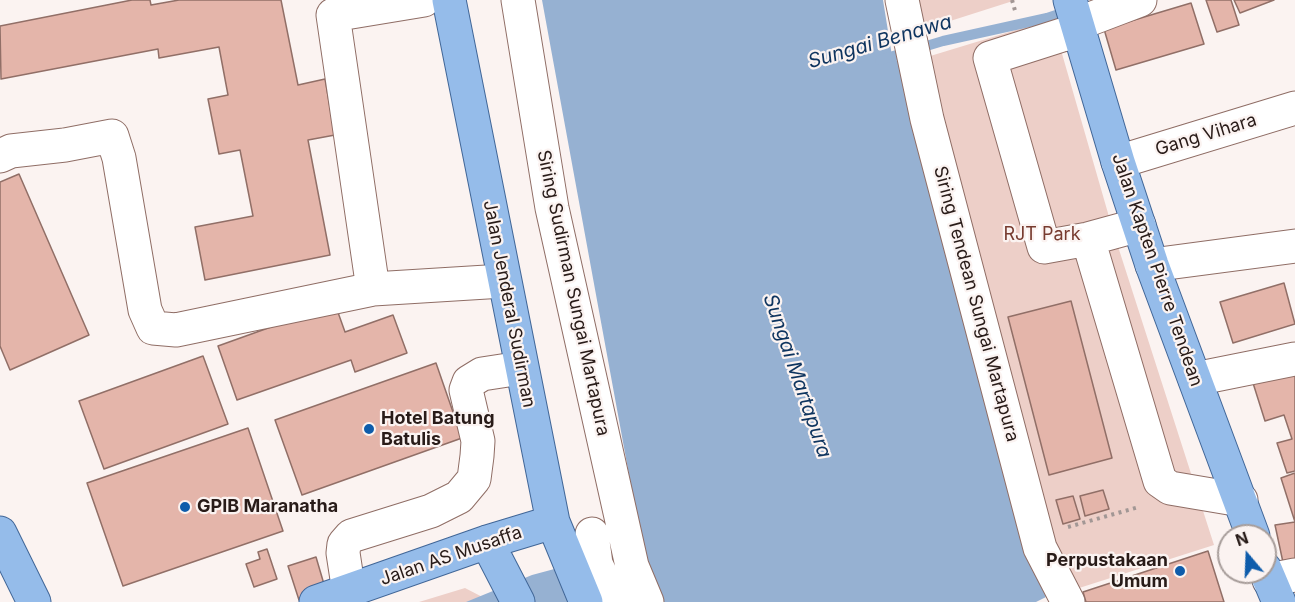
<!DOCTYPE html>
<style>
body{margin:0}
#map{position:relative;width:1295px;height:602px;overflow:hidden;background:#fbf3f1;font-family:Inter,sans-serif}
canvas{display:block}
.north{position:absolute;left:1217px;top:524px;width:60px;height:60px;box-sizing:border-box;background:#fbf3f1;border:2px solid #a79d9a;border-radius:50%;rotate:341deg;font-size:16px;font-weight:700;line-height:24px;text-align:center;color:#281b18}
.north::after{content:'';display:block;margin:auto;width:21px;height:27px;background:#0e5cab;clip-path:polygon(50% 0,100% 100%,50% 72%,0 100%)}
</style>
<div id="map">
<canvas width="1295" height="602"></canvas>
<div class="north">N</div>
</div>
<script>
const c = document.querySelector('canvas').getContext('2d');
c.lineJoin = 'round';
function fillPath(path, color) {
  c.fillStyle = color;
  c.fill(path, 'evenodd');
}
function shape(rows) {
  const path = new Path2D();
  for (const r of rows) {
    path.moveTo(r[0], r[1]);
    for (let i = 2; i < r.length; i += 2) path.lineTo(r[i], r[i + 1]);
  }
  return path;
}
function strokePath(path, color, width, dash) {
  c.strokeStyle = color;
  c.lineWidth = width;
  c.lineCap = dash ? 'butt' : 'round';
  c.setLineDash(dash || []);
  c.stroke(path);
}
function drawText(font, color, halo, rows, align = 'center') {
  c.font = font + ' Inter,sans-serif';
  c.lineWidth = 4.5;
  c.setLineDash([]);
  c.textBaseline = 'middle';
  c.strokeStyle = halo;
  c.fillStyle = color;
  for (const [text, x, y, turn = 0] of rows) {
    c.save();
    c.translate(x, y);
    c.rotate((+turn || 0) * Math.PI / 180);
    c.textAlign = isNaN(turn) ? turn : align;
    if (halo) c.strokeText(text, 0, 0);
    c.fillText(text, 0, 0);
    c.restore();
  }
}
fillPath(shape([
 [915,0,1016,0,922,30],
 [1052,19,1114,234,1214,545,1076,589,1050,546,927,57],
 [1071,301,1112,458,1049,474,1008,317],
 [465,588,492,602,419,602]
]), '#edcfc8');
fillPath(shape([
 [542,0,883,0,892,56,904,67,1026,551,1046,597,1036,602,466,602,532,575,599,557,637,541,636,513]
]), '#96b1d2');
strokePath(shape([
 [880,60,943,41,1047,18,1068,11]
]), '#96b1d2', 10);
const building = shape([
 [132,0,150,0,151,5,179,0,281,0,298,85,325,79,335,135,308,140,330,255,205,280,195,227,253,216,240,150,219,154,208,99,228,95,219,47,159,58,158,49,1,79,0,26,132,0],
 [1206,0,1231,0,1239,25,1217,32,1206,0],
 [1234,0,1274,0,1240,13,1234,0],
 [1191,3,1204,44,1116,70,1104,29,1191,3],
 [19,174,89,335,10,370,0,346,0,182,19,174],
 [1284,283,1295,324,1233,343,1220,302,1284,283],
 [1071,301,1112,458,1049,475,1008,317,1071,301],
 [335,304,345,332,393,315,407,353,355,372,351,360,237,400,218,346,335,304],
 [203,356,228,424,104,469,79,401,203,356],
 [436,363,462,438,302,495,275,420,436,363],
 [1295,369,1295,471,1287,473,1277,443,1292,439,1284,415,1265,421,1253,383,1295,369],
 [248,428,283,531,123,586,87,483,248,428],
 [1295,473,1295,522,1281,478,1295,473],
 [1103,490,1109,509,1085,516,1080,496,1103,490],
 [1073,496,1080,519,1063,524,1056,500,1073,496],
 [1295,522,1295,564,1284,567,1275,525,1295,522],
 [267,549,277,579,254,587,246,564,260,559,258,552,267,549],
 [1208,551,1224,602,1086,602,1083,592,1208,551],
 [316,557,326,591,299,600,288,566,316,557]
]);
fillPath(building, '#e4b5aa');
strokePath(building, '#916f67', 1.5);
const minor = shape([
 [518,0,552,208,632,566,647,602],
 [902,0,927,119,1040,548,1068,602],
 [1077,24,1140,0],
 [1079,32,1062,35,990,58,1044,247,1088,239,1139,225],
 [0,156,11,151,65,145,112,136,119,158,145,310,153,328,176,330,373,289,503,281],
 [1118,162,1295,108],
 [1088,239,1160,481,1170,488,1241,500],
 [1152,265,1295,246],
 [373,289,333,15,424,0],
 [1195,379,1295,359],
 [592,534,596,564,614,602],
 [1269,580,1295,575],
 [349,592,343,553,344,544,351,536,431,511,459,497,474,479,477,456,478,441,466,390,469,382,482,374,521,368]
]);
const major = shape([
 [449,0,553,522,586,602],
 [1070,0,1118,162,1152,265,1253,536],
 [0,533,34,602],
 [487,542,518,602],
 [1265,569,1279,602],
 [316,602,487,542,553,522]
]);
strokePath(minor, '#8f6d65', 35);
strokePath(major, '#416697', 35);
strokePath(shape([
 [1012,0,1016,14],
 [1068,527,1139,507]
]), '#a29795', 4, [3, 4.5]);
strokePath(minor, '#fff', 33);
strokePath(major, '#95bcea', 33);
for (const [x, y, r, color] of [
 [369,429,6,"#0e5cab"],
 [185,507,6,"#0e5cab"],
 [1180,571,6,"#0e5cab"]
]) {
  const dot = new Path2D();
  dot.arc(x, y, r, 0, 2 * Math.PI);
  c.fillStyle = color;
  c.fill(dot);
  strokePath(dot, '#fbf3f1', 2);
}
drawText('18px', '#281b18', '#fbf3f1', [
 ["Gang Vihara",1206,135,-17],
 ["Jalan Kapten Pierre Tendean",1157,270,71],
 ["Siring Sudirman Sungai Martapura",573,293,78],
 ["Jalan Jenderal Sudirman",509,304,79],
 ["Siring Tendean Sungai Martapura",976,304,75],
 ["Jalan AS Musaffa",451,556,-19]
]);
drawText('18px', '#773b2f', '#fbf3f1', [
 ["RJT Park",1042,235]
]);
drawText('bold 18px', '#281b18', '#fbf3f1', [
 ["Hotel Batung",381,419],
 ["Batulis",381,440],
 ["GPIB Maranatha",197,507],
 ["Perpustakaan",1168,561,"right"],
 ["Umum",1168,582,"right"]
], 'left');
drawText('italic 20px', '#0e345f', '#fbf3f1', [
 ["Sungai Benawa",880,42,-16],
 ["Sungai Martapura",797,376,71]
]);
</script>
